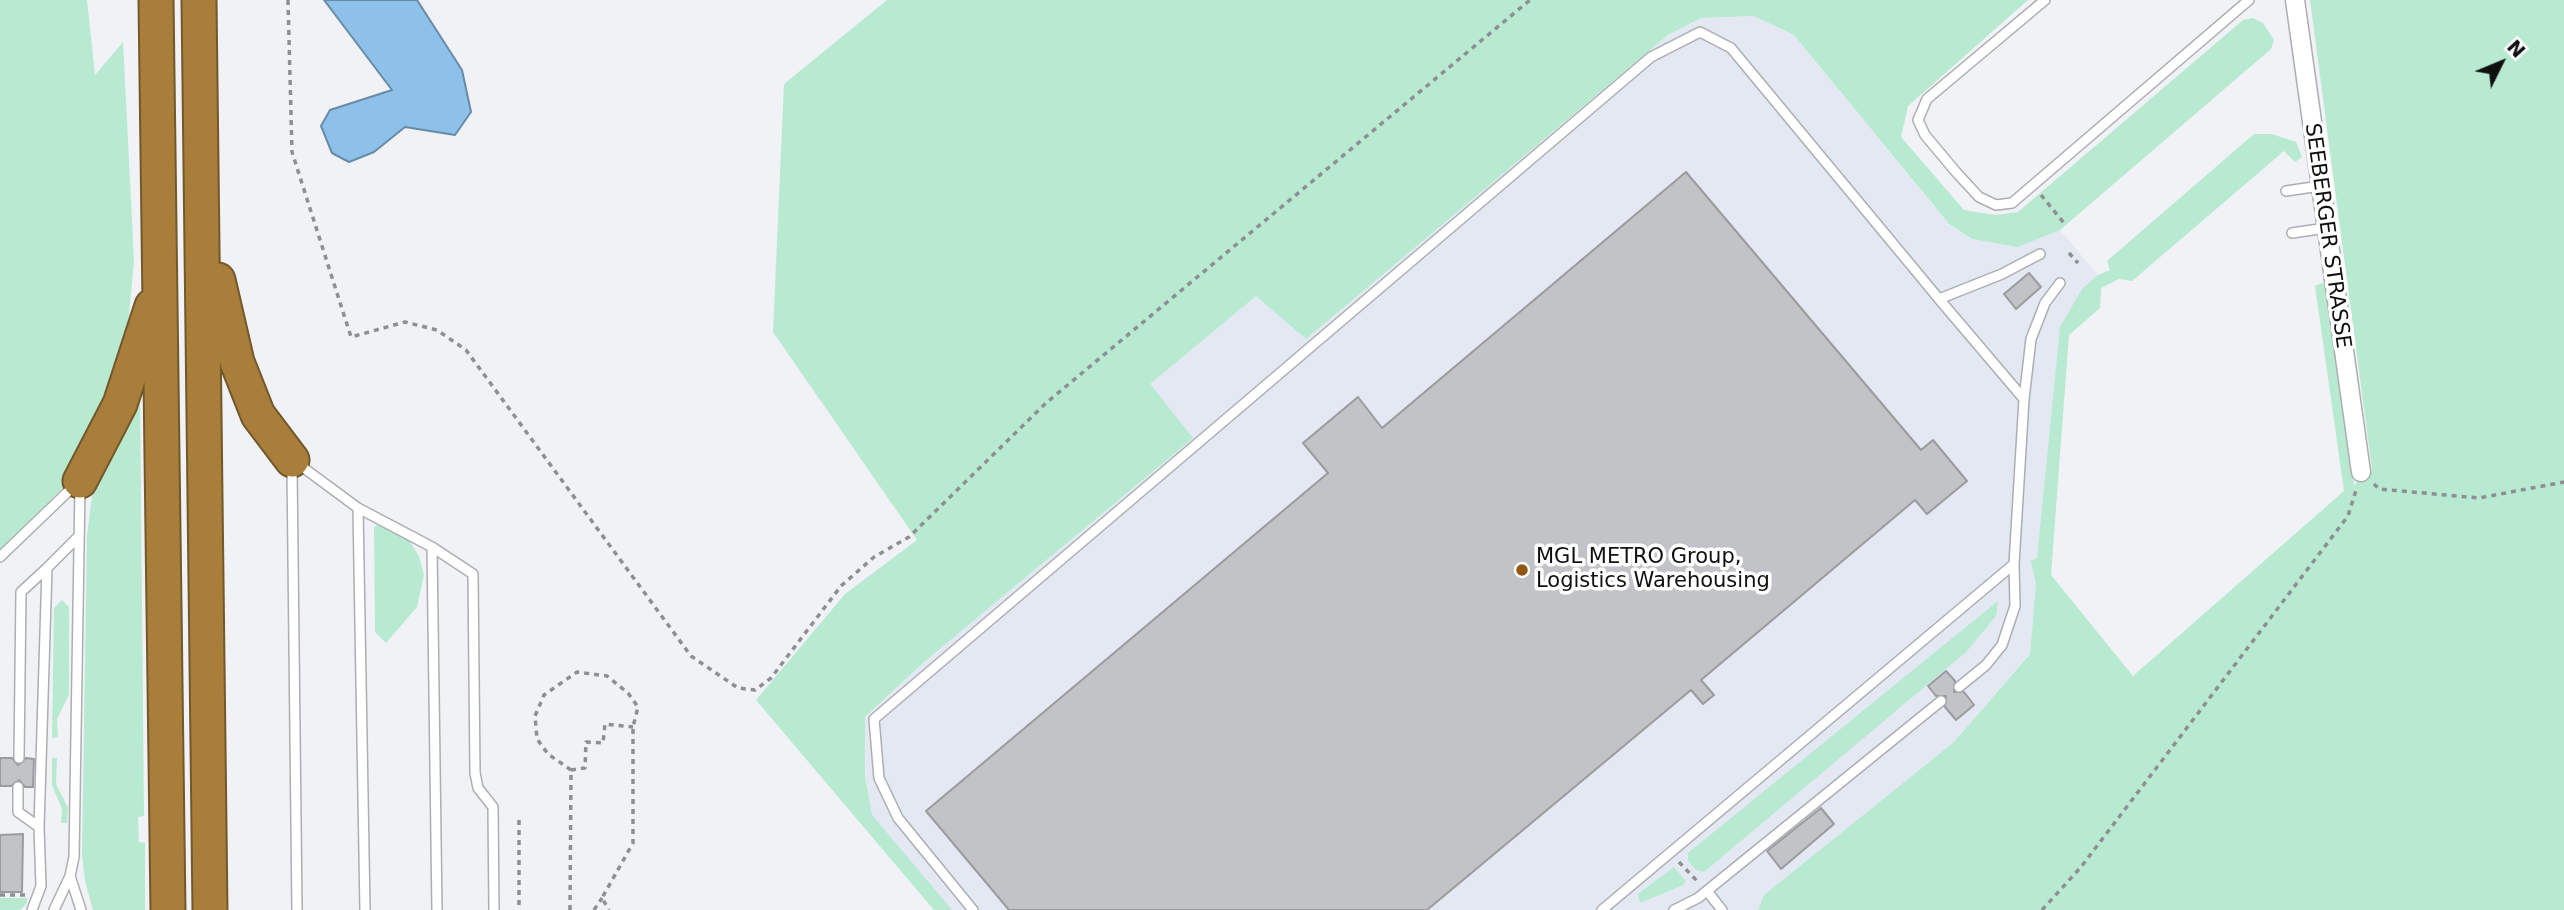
<!DOCTYPE html>
<style>
body{margin:0}
#map{position:relative;width:2564px;height:910px;overflow:hidden;background:#f0f2f5;font-family:"DejaVu Sans",sans-serif}
canvas{display:block}
.north{position:absolute;left:2466px;top:28px;width:70px;height:70px;-webkit-text-stroke:5px #fff;paint-order:stroke;rotate:47deg;font-size:19px;font-weight:700;line-height:28px;text-align:center;color:#101011}
.north::after{content:'';display:block;margin:auto;width:24px;height:32px;background:#101011;clip-path:polygon(50% 0,100% 100%,50% 72%,0 100%)}
</style>
<div id="map">
<canvas width="2564" height="910"></canvas>
<div class="north">N</div>
</div>
<script>
const c = document.querySelector('canvas').getContext('2d');
c.lineJoin = 'round';
function fillPath(path, color) {
  c.fillStyle = color;
  c.fill(path, 'evenodd');
}
function shape(rows) {
  const path = new Path2D();
  for (const r of rows) {
    path.moveTo(r[0], r[1]);
    for (let i = 2; i < r.length; i += 2) path.lineTo(r[i], r[i + 1]);
  }
  return path;
}
function strokePath(path, color, width, dash) {
  c.strokeStyle = color;
  c.lineWidth = width;
  c.lineCap = dash ? 'butt' : 'round';
  c.setLineDash(dash || []);
  c.stroke(path);
}
function drawText(font, color, halo, rows, align = 'center') {
  c.font = font + ' "DejaVu Sans",sans-serif';
  c.lineWidth = 7;
  c.setLineDash([]);
  c.textBaseline = 'middle';
  c.strokeStyle = halo;
  c.fillStyle = color;
  for (const [text, x, y, turn = 0] of rows) {
    c.save();
    c.translate(x, y);
    c.rotate((+turn || 0) * Math.PI / 180);
    c.textAlign = isNaN(turn) ? turn : align;
    if (halo) c.strokeText(text, 0, 0);
    c.fillText(text, 0, 0);
    c.restore();
  }
}
fillPath(shape([
 [1754,16,1794,35,1949,225,1972,239,2018,247,2060,230,2098,275,2082,290,2059,345,2030,653,1954,742,1764,895,1758,910,936,910,866,827,865,718,924,662,1193,438,1149,384,1256,295,1306,339,1668,35,1701,18]
]), '#e3e8f2');
fillPath(shape([
 [0,0,87,0,95,75,123,42,134,260,126,347,67,484,0,549],
 [887,0,2028,0,1908,106,1901,137,1964,210,1996,215,2018,212,2243,20,2253,18,2263,23,2274,40,2271,49,2060,230,2018,247,1972,239,1949,224,1794,35,1754,16,1701,18,1668,35,1306,339,1256,296,1150,384,1193,438,924,662,865,717,865,777,872,815,952,910,934,910,756,700,845,594,917,540,773,332,784,84],
 [2310,0,2564,0,2564,910,1758,910,1764,895,1954,742,2030,654,2036,584,2031,561,2037,558,2060,327,2082,289,2098,275,2110,270,2107,261,2254,134,2272,134,2296,142,2302,157,2295,162,2284,151,2132,281,2119,279,2101,288,2100,308,2069,335,2051,575,2133,676,2344,491,2315,286,2325,282,2354,485,2372,469],
 [140,390,144,816,138,817,139,842,145,843,145,910,93,910,85,881,82,855,87,536,94,479],
 [381,523,408,539,419,556,424,575,417,607,386,643,375,632,374,527],
 [62,600,69,607,69,695,57,719,58,737,52,738,54,608],
 [1998,601,1996,616,1966,652,1704,872,1696,870,1688,861,1688,853],
 [52,758,57,758,56,784,68,808,67,823,61,823,62,809,52,785],
 [1674,867,1686,881,1683,885,1640,903,1638,894],
 [0,898,27,898,27,903,20,910,0,910]
]), '#b7ead1');
const water = shape([
 [324,0,417,0,462,70,471,112,455,135,405,127,374,152,349,162,332,153,321,126,330,110,392,90,324,0]
]);
fillPath(water, '#8ec1e9');
strokePath(water, '#688ca8', 2);
const building = shape([
 [1686,172,1921,450,1933,440,1967,481,1927,514,1915,500,1701,680,1714,695,1703,704,1691,690,1427,910,1009,910,926,811,1328,473,1303,443,1358,397,1382,428,1686,172],
 [2029,273,2041,287,2016,309,2004,294,2029,273],
 [1946,671,1955,681,1954,692,1964,692,1974,705,1956,720,1945,707,1946,696,1936,696,1928,686,1946,671],
 [0,758,12,758,18,765,26,758,34,759,33,787,25,787,19,780,11,786,0,786,0,758],
 [1821,808,1834,824,1781,869,1767,851,1821,808],
 [23,834,22,892,0,892,0,835,23,834]
]);
fillPath(building, '#c2c3c6');
strokePath(building, '#9a9b9e', 2);
const lane = shape([
 [2045,0,1927,99,1918,120,1925,135,1956,172,1979,197,1996,205,2012,203,2249,0],
 [2286,191,2320,186],
 [2292,233,2326,228],
 [1939,299,2024,399],
 [297,463,358,508,365,910],
 [292,467,297,910],
 [358,508,432,547,473,574,475,773,478,788,493,807,494,910],
 [432,547,437,910],
 [0,557,76,484],
 [1959,687,1986,665,2002,645,2015,606,2014,564],
 [19,758,21,592,47,568],
 [18,787,18,812,39,827],
 [70,876,81,910],
 [1707,891,1722,910],
 [32,910,41,886,39,827,47,568,78,537],
 [54,910,70,876,74,857,80,486],
 [973,910,898,818,879,778,874,719,1651,57,1700,32,1731,48,1939,299,2002,274,2040,254],
 [1602,910,2014,564,2024,399,2031,339,2045,303,2060,283],
 [1674,910,1698,898,1941,701]
]);
const street = shape([
 [2295,0,2361,472]
]);
const highway = shape([
 [156,0,168,910],
 [199,0,210,910],
 [218,280,237,362,258,415,292,460],
 [80,481,120,404,152,306]
]);
strokePath(lane, '#adaeb1', 12);
strokePath(street, '#adaeb1', 21);
strokePath(highway, '#73582c', 37);
strokePath(shape([
 [288,0,292,152,351,337,405,322,437,330,466,350,691,656,738,688,755,690,771,678,841,586,874,557,909,537,1046,403,1530,0],
 [2041,195,2064,223],
 [2069,253,2078,263],
 [2374,484,2379,489,2479,498,2564,482],
 [571,770,585,768,586,742,603,743,605,724,633,727],
 [519,820,519,910],
 [1679,862,1698,882],
 [0,895,25,895],
 [570,910,571,770,548,754,537,739,535,716,544,695,577,672,607,676,628,693,638,707,633,727,633,843,602,898,609,910],
 [594,910,602,898],
 [2042,910,2081,867,2348,516,2357,487]
]), '#8e8f92', 3.5, [5, 5]);
strokePath(lane, '#fff', 9);
strokePath(street, '#fff', 18);
strokePath(highway, '#a87e3a', 33);
for (const [x, y, r, color] of [
 [1522,570,7,"#925715"]
]) {
  const dot = new Path2D();
  dot.arc(x, y, r, 0, 2 * Math.PI);
  c.fillStyle = color;
  c.fill(dot);
  strokePath(dot, '#fff', 2.5);
}
drawText('21px', '#101011', '#fff', [
 ["SEEBERGER STRASSE",2327,236,82]
]);
drawText('21px', '#101011', '#fff', [
 ["MGL METRO Group,",1536,558],
 ["Logistics Warehousing",1536,582]
], 'left');
</script>
